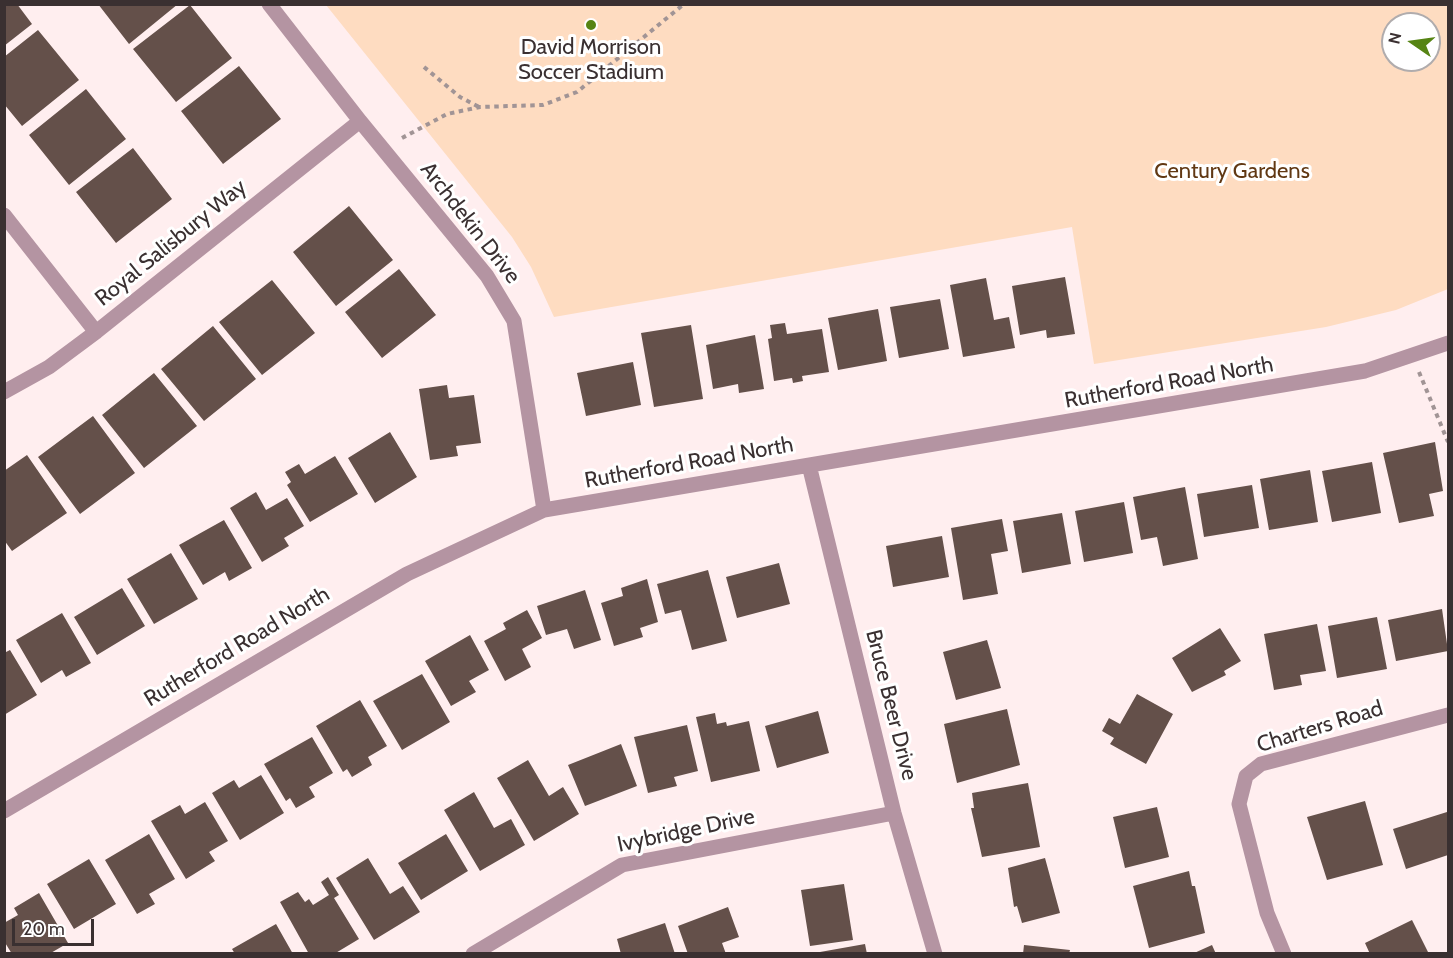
<!DOCTYPE html>
<style>
body{margin:0}
#map{position:relative;width:1453px;height:958px;overflow:hidden;background:#ffeeef;font-family:Cabin,sans-serif}
canvas{display:block}
.frame{position:absolute;inset:0;border:6px solid #3a3031;pointer-events:none}
.north{position:absolute;left:1381px;top:12px;width:60px;height:60px;box-sizing:border-box;background:#fff;border:2px solid #b0acad;border-radius:50%;rotate:283deg;font-size:16px;font-weight:700;line-height:24px;text-align:center;color:#3a3031}
.north::after{content:'';display:block;margin:auto;width:21px;height:27px;background:#568414;clip-path:polygon(50% 0,100% 100%,50% 72%,0 100%)}
.scale{position:absolute;left:12px;top:919px;width:82px;height:27px;box-sizing:border-box;border:3px solid #3a3031;border-top:0;padding-left:8px;font-size:18px;line-height:21px;white-space:nowrap;color:#3a3031;-webkit-text-stroke:4px #fff;paint-order:stroke}
</style>
<div id="map">
<canvas width="1453" height="958"></canvas>
<div class="frame"></div>
<div class="north">N</div>
<div class="scale">20 m</div>
</div>
<script>
const c = document.querySelector('canvas').getContext('2d');
c.lineJoin = 'round';
function fillPath(path, color) {
  c.fillStyle = color;
  c.fill(path, 'evenodd');
}
function shape(rows) {
  const path = new Path2D();
  for (const r of rows) {
    path.moveTo(r[0], r[1]);
    for (let i = 2; i < r.length; i += 2) path.lineTo(r[i], r[i + 1]);
  }
  return path;
}
function strokePath(path, color, width, dash) {
  c.strokeStyle = color;
  c.lineWidth = width;
  c.lineCap = dash ? 'butt' : 'round';
  c.setLineDash(dash || []);
  c.stroke(path);
}
function drawText(font, color, halo, rows, align = 'center') {
  c.font = font + ' Cabin,sans-serif';
  c.lineWidth = 6;
  c.setLineDash([]);
  c.textBaseline = 'middle';
  c.strokeStyle = halo;
  c.fillStyle = color;
  for (const [text, x, y, turn = 0] of rows) {
    c.save();
    c.translate(x, y);
    c.rotate((+turn || 0) * Math.PI / 180);
    c.textAlign = isNaN(turn) ? turn : align;
    if (halo) c.strokeText(text, 0, 0);
    c.fillText(text, 0, 0);
    c.restore();
  }
}
fillPath(shape([
 [326,5,1448,5,1448,289,1396,310,1326,327,1094,364,1072,227,554,317,531,267,512,237],
 [1393,24,1429,24,1429,60,1393,60]
]), '#fedcc1');
fillPath(shape([
 [4,4,17,4,32,24,4,46],
 [98,4,178,4,129,44],
 [190,5,232,58,176,102,133,49],
 [38,30,79,80,22,126,4,104,4,57],
 [239,66,281,119,223,164,181,111],
 [86,89,126,139,69,185,29,135],
 [133,148,172,199,116,243,76,192],
 [349,206,393,260,336,306,293,252],
 [399,269,436,315,382,358,345,312],
 [1065,277,1075,334,1047,338,1046,330,1020,335,1012,286],
 [986,278,994,320,1009,317,1015,348,963,357,950,285],
 [272,280,315,333,262,375,219,322],
 [940,299,949,349,899,358,890,307],
 [878,309,887,361,838,370,828,318],
 [785,323,787,334,822,329,829,372,802,376,803,381,793,383,792,378,774,381,768,339,772,338,770,325],
 [691,325,703,399,654,407,641,333],
 [213,326,256,379,204,421,161,369],
 [755,335,764,389,739,393,738,384,713,389,706,345],
 [633,362,641,405,586,416,577,373],
 [154,373,197,426,144,468,102,415],
 [447,385,449,398,474,395,481,443,456,446,458,456,430,460,419,389],
 [93,416,135,473,80,514,38,457],
 [390,432,417,477,375,503,348,458],
 [1435,442,1443,491,1429,494,1434,516,1399,523,1383,453],
 [27,455,67,513,12,551,4,540,4,471],
 [335,456,358,494,310,522,287,485,291,482,285,472,299,464,305,474],
 [1372,462,1381,513,1332,522,1322,471],
 [1310,470,1318,522,1269,530,1260,479],
 [1252,485,1259,528,1204,537,1197,494],
 [1185,487,1198,559,1163,566,1157,537,1141,540,1133,497],
 [256,492,266,510,287,498,304,526,284,538,289,546,262,562,230,508],
 [1124,502,1133,553,1084,562,1075,511],
 [1062,513,1071,564,1022,573,1013,521],
 [1002,519,1008,551,991,554,998,594,963,600,951,528],
 [224,520,252,568,229,581,225,572,203,585,179,545],
 [942,536,949,577,893,587,886,546],
 [171,553,198,599,154,624,127,579],
 [779,563,790,604,737,618,726,577],
 [708,570,727,641,692,650,681,610,665,614,657,584],
 [647,579,658,622,640,628,643,637,614,646,601,603,623,596,621,588],
 [122,588,145,626,97,655,74,617],
 [585,590,601,640,574,649,567,629,546,635,537,606],
 [1442,609,1448,651,1396,661,1388,620],
 [527,610,542,638,522,649,531,667,505,681,484,641,506,629,503,623],
 [62,613,91,663,66,677,62,670,41,683,16,640],
 [1377,617,1387,669,1337,678,1328,626],
 [1317,624,1326,671,1300,675,1302,685,1274,690,1264,634],
 [1220,628,1241,661,1224,671,1226,675,1192,692,1172,658],
 [470,635,489,670,469,681,476,692,451,706,425,661],
 [987,640,1001,688,956,700,943,652],
 [10,650,37,695,4,715,4,653],
 [422,674,450,722,402,750,373,701],
 [1137,694,1173,714,1146,764,1110,744,1114,738,1102,731,1109,718,1120,724],
 [360,700,387,746,368,757,372,765,352,777,347,769,343,772,316,726],
 [1007,709,1020,765,957,783,944,724],
 [818,711,829,753,777,768,765,726],
 [715,713,717,724,726,722,727,726,749,721,760,771,711,782,696,717],
 [687,725,698,771,674,777,677,786,648,793,634,737],
 [312,737,333,773,309,787,315,797,296,808,290,798,286,801,264,764],
 [621,744,637,786,585,806,568,765],
 [528,760,549,796,563,787,579,814,534,841,497,778],
 [261,775,284,813,240,840,212,793,234,780,239,788],
 [1028,783,1040,847,982,857,971,808,974,808,972,793],
 [474,792,494,828,511,819,525,845,480,871,444,810],
 [1365,801,1383,865,1327,880,1307,817],
 [205,802,228,841,209,852,215,861,186,879,151,821,180,805,185,814],
 [1157,807,1169,857,1125,868,1113,817],
 [1447,812,1448,855,1406,869,1393,829],
 [149,834,175,879,149,894,155,904,137,914,105,860],
 [446,834,468,871,421,900,398,863],
 [368,858,390,894,403,886,420,912,374,940,336,878],
 [1045,858,1060,913,1022,923,1017,906,1014,907,1008,868],
 [89,859,116,904,74,929,47,884],
 [1189,871,1192,886,1195,886,1205,933,1149,948,1133,886],
 [328,877,339,895,334,898,359,939,334,954,309,954,280,902,298,892,305,902,309,899,313,905,329,895,321,882],
 [844,884,853,940,810,946,801,890],
 [39,893,68,943,49,954,12,954,4,941,4,923,18,915,14,908],
 [728,907,739,937,722,943,726,954,688,954,678,926],
 [1412,920,1429,954,1370,954,1365,943],
 [665,923,675,954,621,954,617,939],
 [276,924,293,954,235,954,232,949],
 [865,944,867,954,820,954,820,952],
 [1024,945,1070,950,1069,954,1023,954],
 [1212,945,1216,954,1192,954]
]), '#64504a');
strokePath(shape([
 [424,67,460,97,479,107],
 [402,138,447,114,480,107,543,105,577,92,684,4],
 [1419,372,1448,442]
]), '#a19495', 4, [4.5, 4.5]);
strokePath(shape([
 [269,4,360,121,487,276,514,321,544,510],
 [4,215,96,332],
 [4,392,49,367,96,332,360,121],
 [809,465,894,813,935,954],
 [4,811,407,574,544,510,1365,371,1448,343],
 [473,954,622,865,894,813],
 [1284,954,1267,913,1239,804,1246,776,1261,764,1448,715]
]), '#b494a2', 15);
for (const [x, y, r, color] of [
 [591,25,6,"#568414"]
]) {
  const dot = new Path2D();
  dot.arc(x, y, r, 0, 2 * Math.PI);
  c.fillStyle = color;
  c.fill(dot);
  strokePath(dot, '#fff', 2);
}
drawText('22px', '#3a3031', '#fff', [
 ["David Morrison",591,48],
 ["Soccer Stadium",591,73]
]);
drawText('22px', '#613813', '#fff', [
 ["Century Gardens",1232,172]
]);
drawText('22px', '#3a3031', '#fff', [
 ["Archdekin Drive",470,223,52],
 ["Royal Salisbury Way",171,243,-39],
 ["Rutherford Road North",1169,383,-10],
 ["Rutherford Road North",689,463,-10],
 ["Rutherford Road North",237,647,-31],
 ["Bruce Beer Drive",891,705,76],
 ["Charters Road",1320,727,-17],
 ["Ivybridge Drive",686,831,-12]
]);
</script>
